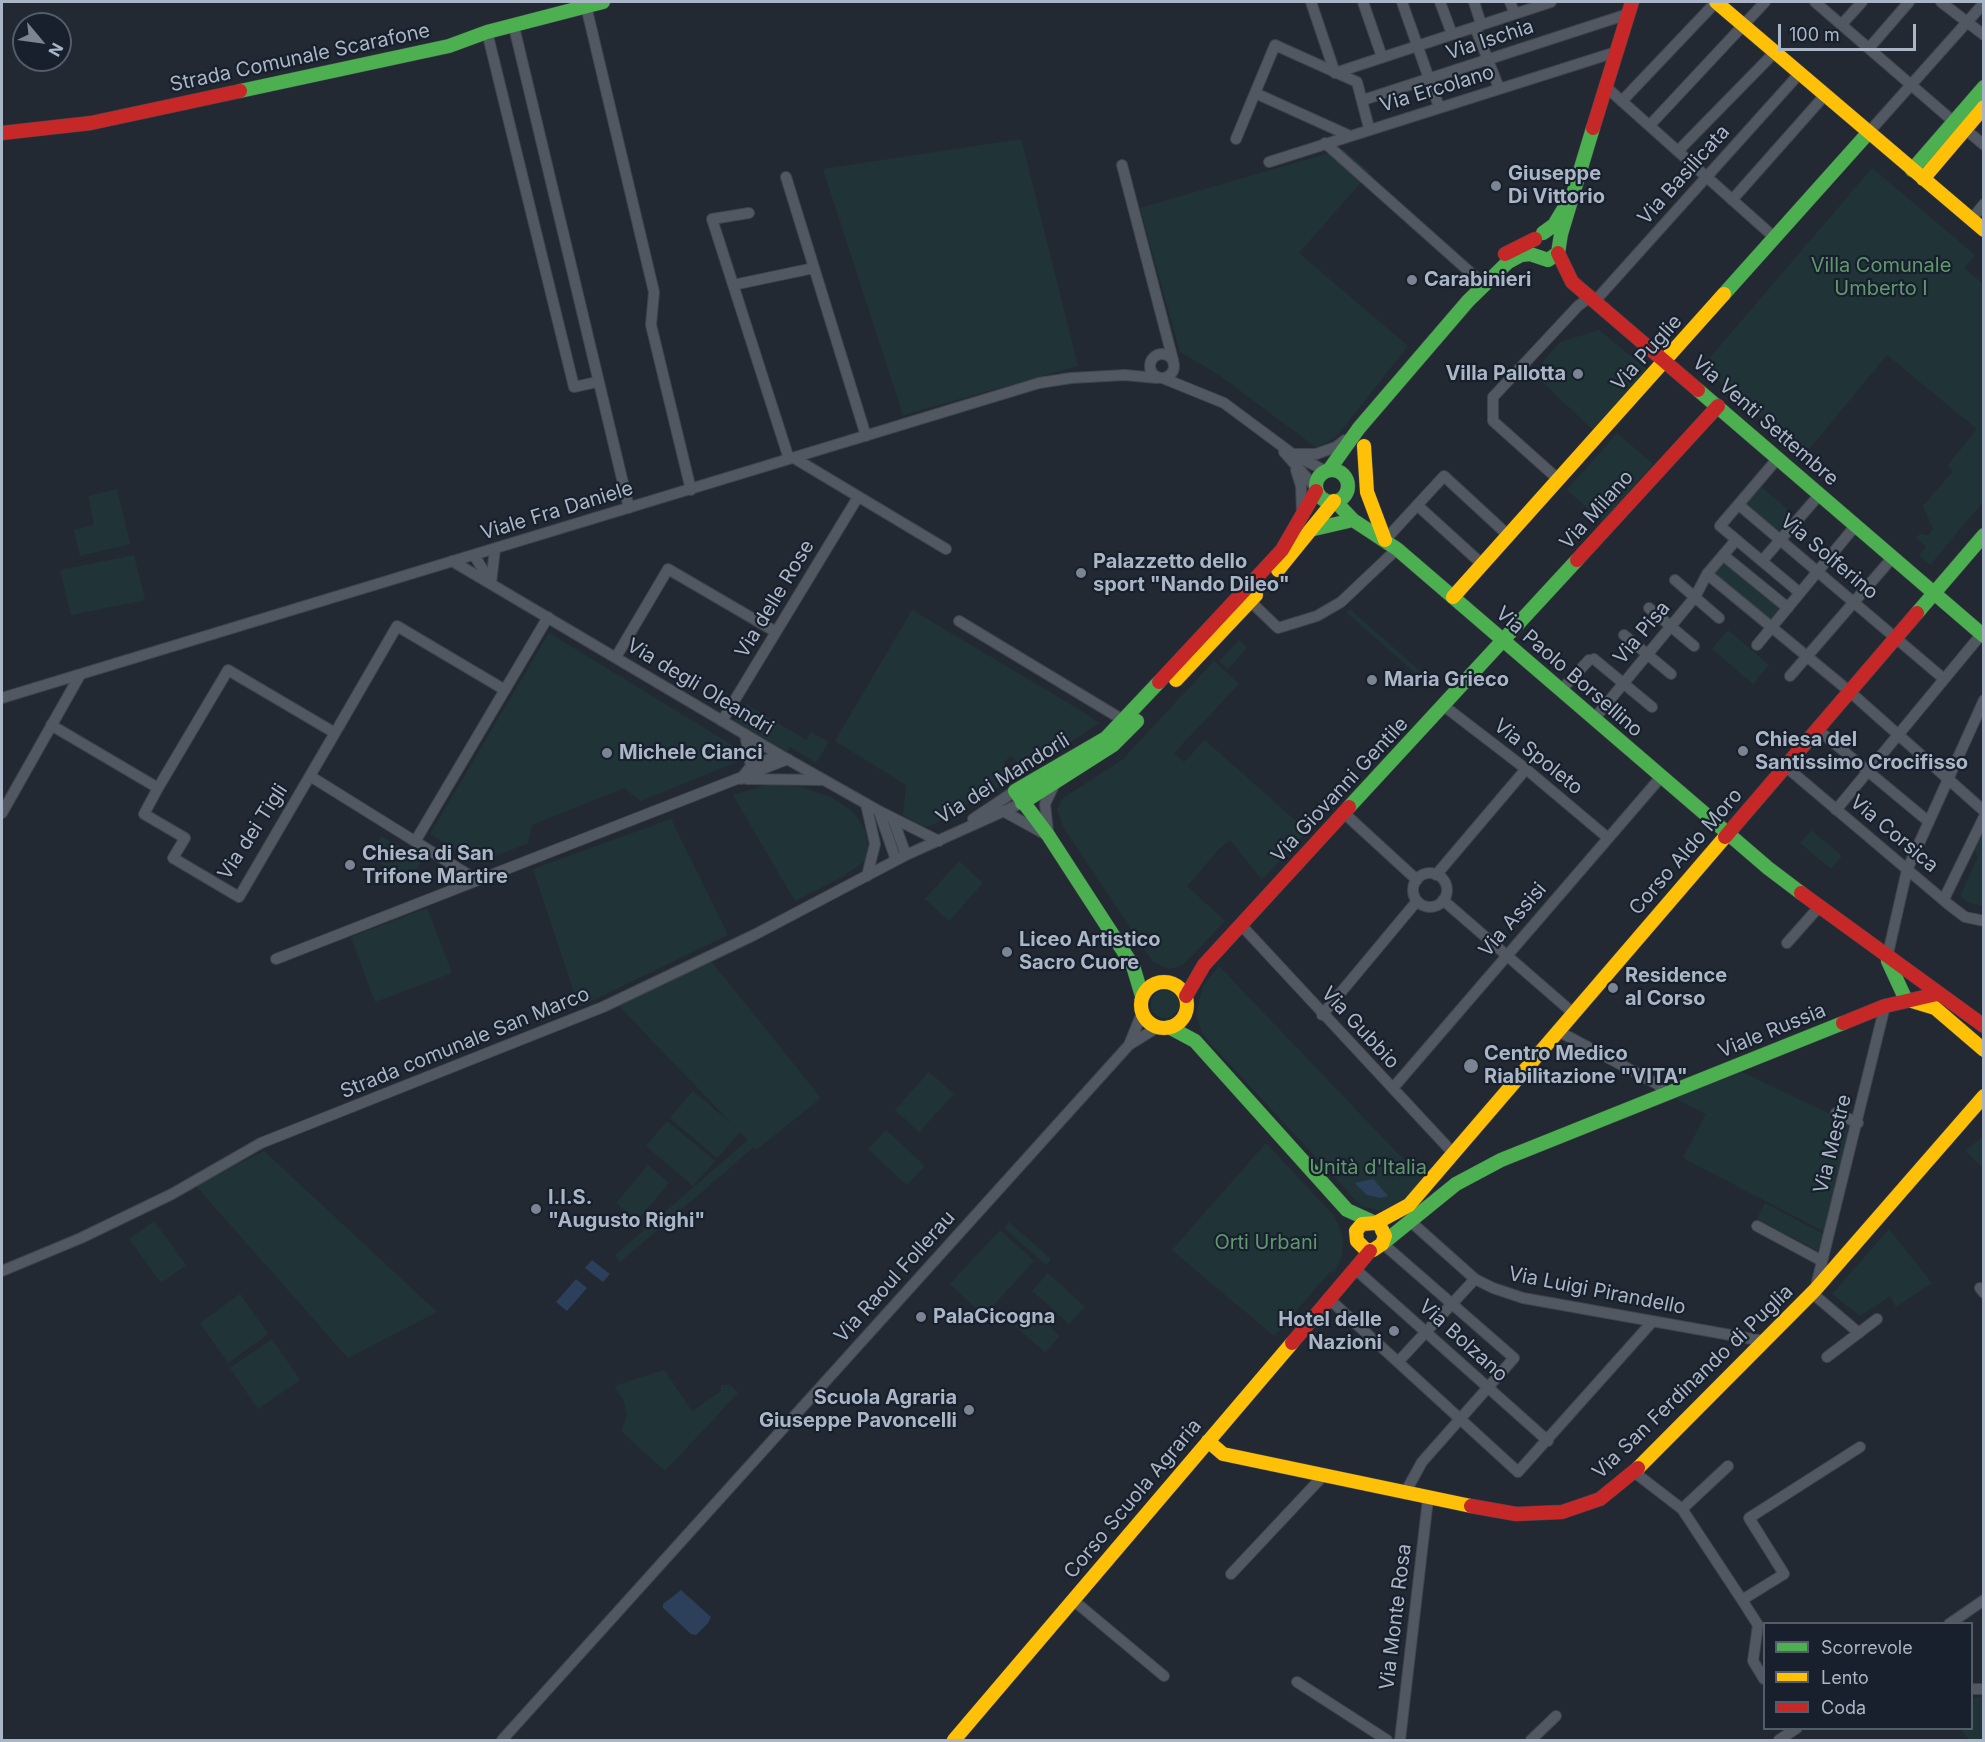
<!DOCTYPE html>
<meta charset="utf-8">
<style>
body{margin:0}
#map{position:relative;width:1985px;height:1742px;overflow:hidden;background:#232932;font-family:Inter,sans-serif}
canvas{display:block}
.frame{position:absolute;inset:0;border:3px solid #aab5c6;pointer-events:none}
.legend{position:absolute;left:1763px;top:1622px;width:210px;height:108px;box-sizing:border-box;background:#17202c;border:2px solid #525c6a;margin:0;padding:8px 10px;list-style:none;font-size:18px;color:#aab5c6}
.legend li{display:flex;align-items:center;gap:12px;height:30px}
.legend b{width:30px;border:2px solid #525c6a}
.north{position:absolute;left:12px;top:12px;width:60px;height:60px;box-sizing:border-box;background:#17202c;border:2px solid #525c6a;border-radius:50%;rotate:119deg;font-size:16px;font-weight:700;line-height:24px;text-align:center;color:#aab5c6}
.north::after{content:'';display:block;margin:auto;width:21px;height:27px;background:#7b8492;clip-path:polygon(50% 0,100% 100%,50% 72%,0 100%)}
.scale{position:absolute;left:1778px;top:24px;width:138px;height:27px;box-sizing:border-box;border:3px solid #aab5c6;border-top:0;padding-left:8px;font-size:18px;line-height:21px;white-space:nowrap;color:#aab5c6;-webkit-text-stroke:4px #17202c;paint-order:stroke}
</style>
<div id="map">
<canvas width="1985" height="1742"></canvas>
<div class="frame"></div>
<ul class="legend">
<li><b style="height:8px;background:#4caf50"></b>Scorrevole</li>
<li><b style="height:8px;background:#ffc107"></b>Lento</li>
<li><b style="height:8px;background:#c62828"></b>Coda</li>
</ul>
<div class="north">N</div>
<div class="scale">100 m</div>
</div>
<script>
const c = document.querySelector('canvas').getContext('2d');
c.lineJoin = 'round';
function fillPath(path, color) {
  c.fillStyle = color;
  c.fill(path, 'evenodd');
}
function shape(rows) {
  const path = new Path2D();
  for (const r of rows) {
    if (r.length === 3) {
      path.moveTo(r[0] + r[2], r[1]);
      path.arc(r[0], r[1], r[2], 0, 2 * Math.PI);
      continue;
    }
    path.moveTo(r[0], r[1]);
    for (let i = 2; i < r.length; i += 2) path.lineTo(r[i], r[i + 1]);
  }
  return path;
}
function strokePath(path, color, width, dash) {
  c.strokeStyle = color;
  c.lineWidth = width;
  c.lineCap = dash ? 'butt' : 'round';
  c.setLineDash(dash || []);
  c.stroke(path);
}
function drawText(font, color, halo, rows, align = 'center') {
  c.font = font + ' Inter,sans-serif';
  c.lineWidth = 4.5;
  c.setLineDash([]);
  c.textBaseline = 'middle';
  c.strokeStyle = halo;
  c.fillStyle = color;
  for (const [text, x, y, turn = 0] of rows) {
    c.save();
    c.translate(x, y);
    c.rotate((+turn || 0) * Math.PI / 180);
    c.textAlign = isNaN(turn) ? turn : align;
    if (halo) c.strokeText(text, 0, 0);
    c.fillText(text, 0, 0);
    c.restore();
  }
}
fillPath(shape([
 [1021,139,1078,366,903,415,823,169],
 [1343,149,1370,172,1299,253,1408,346,1336,437,1317,448,1219,375,1180,352,1140,208],
 [1872,168,1975,255,1964,268,1983,284,1983,502,1930,565,1919,556,1926,547,1916,538,1920,534,1929,535,1933,529,1923,506,1953,471,1947,466,1977,429,1887,355,1805,454,1702,367],
 [1599,330,1649,371,1594,431,1539,379,1543,362,1560,342],
 [1617,433,1653,464,1603,522,1567,490],
 [1759,485,1793,514,1778,532,1743,503],
 [117,489,130,544,80,556,74,530,94,525,88,496],
 [134,555,145,600,71,615,60,570],
 [1725,562,1781,607,1770,621,1713,576],
 [912,610,1080,710,1099,723,1025,773,1012,756,1003,762,1013,779,932,825,923,827,903,815,906,785,835,741],
 [1351,610,1439,688,1440,688,1432,688,1346,612],
 [1728,630,1769,665,1753,684,1712,649],
 [549,633,734,746,739,761,641,801,624,788,532,825,528,843,479,863,430,834],
 [1239,640,1247,648,1228,669,1219,661],
 [1214,661,1239,684,1174,753,1184,762,1205,740,1307,831,1262,880,1230,840,1219,849,1187,886,1225,921,1183,965,1169,969,1153,962,1064,828,1057,810,1062,799,1123,759],
 [746,704,806,740,811,732,829,742,816,763,790,747,787,752,735,721],
 [767,785,801,787,833,798,853,812,865,830,868,847,865,861,842,877,795,901,733,795],
 [671,819,728,935,579,1007,533,869],
 [1983,827,1983,906,1969,903,1960,896,1978,857,1975,852],
 [1811,830,1842,856,1831,869,1800,843],
 [381,836,422,860,410,881,369,857],
 [959,861,983,883,949,921,925,899],
 [427,908,452,973,375,1002,351,937],
 [711,961,821,1098,756,1150,754,1147,620,1262,615,1255,748,1140,740,1132,717,1158,670,1118,693,1091,733,1125,618,1005],
 [1219,966,1423,1180,1400,1204,1382,1211,1361,1206,1211,1044,1202,1033,1196,1015,1203,986],
 [1165,1004,14],
 [929,1072,954,1094,919,1132,895,1110],
 [1742,1072,1853,1125,1825,1232,1683,1158,1706,1114,1674,1098],
 [667,1121,715,1161,693,1186,646,1146],
 [886,1130,925,1166,907,1185,868,1149],
 [1983,1137,1983,1168,1965,1150],
 [1266,1143,1335,1217,1343,1237,1342,1256,1335,1271,1329,1273,1274,1336,1172,1250],
 [264,1151,437,1312,348,1358,196,1186],
 [648,1165,669,1183,637,1221,616,1203],
 [1765,1203,1823,1234,1818,1251,1757,1219],
 [154,1221,186,1265,161,1283,129,1239],
 [1009,1222,1051,1259,1046,1265,1004,1228],
 [1889,1229,1932,1283,1896,1307,1890,1296,1860,1316,1832,1294],
 [1000,1230,1034,1261,984,1316,950,1284],
 [1048,1273,1085,1307,1069,1324,1032,1291],
 [240,1294,268,1334,228,1363,200,1323],
 [1030,1309,1060,1336,1045,1352,1015,1326],
 [272,1339,300,1380,258,1409,230,1368],
 [664,1370,692,1411,721,1391,721,1385,730,1385,738,1393,665,1471,621,1431,627,1416,624,1401,614,1386],
 [1983,1696,1983,1740,1969,1740,1961,1729,1972,1728,1972,1699]
]), '#203438');
fillPath(shape([
 [1373,1179,1388,1196,1381,1198,1367,1195,1355,1183],
 [592,1260,610,1274,603,1282,585,1268],
 [576,1279,587,1288,567,1311,556,1302],
 [681,1590,711,1617,708,1623,696,1635,691,1634,663,1608,663,1604]
]), '#2c405b');
const street = shape([
 [1311,2,1335,73],
 [1363,2,1382,57],
 [1402,2,1439,107],
 [1440,2,1452,34],
 [1474,2,1481,24],
 [1510,2,1515,14],
 [1815,2,1954,122],
 [1941,2,1984,35],
 [586,6,654,292,651,325,691,490],
 [1842,24,1862,2],
 [514,27,629,508],
 [1475,27,1499,88],
 [487,32,574,387,597,382],
 [1870,47,1909,2],
 [1335,73,1551,2],
 [1606,87,1775,238],
 [1255,93,1275,45,1357,82,1369,128],
 [1363,100,1628,14],
 [1622,101,1716,2],
 [1650,125,1765,2],
 [1965,129,1984,145],
 [1869,132,1984,3],
 [1236,139,1255,93,1348,135],
 [1325,143,1480,281],
 [1678,151,1775,52],
 [1269,162,1616,52],
 [1122,165,1173,360],
 [786,177,866,436],
 [1732,200,1825,95],
 [749,213,712,219,789,459],
 [1971,220,1984,204],
 [733,285,814,268],
 [1595,301,1800,73],
 [1162,366,12],
 [1165,379,1224,403,1294,455,1326,471],
 [1284,452,1316,488],
 [1295,454,1316,454,1336,447,1345,440],
 [794,458,946,549],
 [1778,458,1720,526,1800,593],
 [1296,470,1301,486,1302,514],
 [1559,480,1493,421,1493,397,1578,306,1590,297],
 [1417,505,1483,565],
 [1739,505,1944,679],
 [1385,540,1444,476,1509,536],
 [474,555,491,583],
 [1723,555,1788,608],
 [452,561,780,755,879,811,939,841],
 [1762,561,1820,494],
 [1707,574,1849,691,1984,811],
 [1675,580,1719,618],
 [491,583,495,549],
 [1250,601,1278,628,1317,616,1341,602,1397,549],
 [1649,608,1694,646],
 [959,621,1128,723],
 [1624,635,1671,674],
 [1757,645,1856,525],
 [616,657,668,569,776,632],
 [1594,659,1652,707],
 [1790,676,1893,557],
 [1561,690,1589,660],
 [2,698,1039,383,1071,378,1125,375,1157,378],
 [1444,706,1526,769,1608,838],
 [1594,719,1695,597,1707,574,1736,540],
 [722,721,858,497],
 [51,725,158,788,144,814,185,838,173,858,239,897,335,733,228,670,158,788],
 [1817,729,1929,822],
 [335,733,397,626,505,690],
 [745,734,751,766],
 [1785,766,1948,904,1965,917,1984,921],
 [310,776,477,880],
 [741,779,751,766,780,755],
 [747,779,821,780],
 [866,804,875,844,867,876],
 [1836,810,1984,631],
 [879,811,896,860],
 [1003,811,1045,834],
 [2,813,80,675],
 [1345,814,1417,880],
 [893,819,906,855],
 [973,819,1015,791],
 [1048,832,1045,804,1055,783],
 [416,840,548,617],
 [1430,890,17],
 [1436,875,1526,769],
 [1944,899,1984,817],
 [1443,900,1573,1013],
 [1242,926,1453,1153],
 [1787,943,1818,908],
 [1887,958,1907,870,1984,700],
 [276,959,788,759],
 [1322,1015,1417,901],
 [1558,1031,1657,1084,1667,1093],
 [1129,1045,1142,1013],
 [1393,1088,1661,777],
 [1836,1113,1858,1123],
 [1410,1221,1475,1279,1493,1288,1523,1298,1764,1341],
 [1757,1226,1822,1261],
 [1389,1249,1514,1358,1422,1462,1405,1493],
 [1354,1268,1548,1441],
 [2,1271,81,1238,172,1194,261,1143,603,1007,754,935,906,855,1022,803],
 [1816,1286,1885,1006],
 [1980,1288,1984,1293],
 [1812,1293,1859,1333],
 [1328,1298,1518,1472,1653,1321],
 [1827,1357,1877,1319],
 [1398,1362,1475,1279],
 [1634,1472,1682,1509,1742,1600,1758,1625,1753,1661,1764,1679],
 [1682,1509,1728,1466],
 [1231,1574,1323,1476],
 [1073,1600,1164,1676],
 [1742,1600,1784,1574,1749,1518,1860,1447],
 [1949,1624,1984,1600],
 [1297,1682,1387,1740],
 [1972,1689,1984,1689],
 [502,1740,1129,1045,1158,1027],
 [1400,1740,1428,1499],
 [1531,1740,1556,1716],
 [1779,1740,1797,1728]
]);
const fast = shape([
 [240,91,449,46,487,32,603,2],
 [1912,170,1984,87],
 [1543,233,1554,225,1563,210],
 [1724,294,1869,132],
 [1698,390,1984,636],
 [1329,470,1359,428,1468,301,1508,262,1521,255,1530,254,1548,260,1558,253,1561,234,1593,128],
 [1332,486,16],
 [1335,501,1353,520,1397,549,1768,868,1801,893],
 [1314,529,1353,520],
 [1917,613,1984,535],
 [1022,803,1113,745,1137,721],
 [1349,807,1577,560],
 [1888,961,1906,1000],
 [1142,996,1133,966,1048,835,1015,791,1106,738,1159,682],
 [1169,1027,1195,1041,1347,1210,1380,1225,1382,1230],
 [1382,1244,1456,1184,1501,1160,1843,1023]
]);
const slow = shape([
 [1716,2,1984,230],
 [1923,179,1984,107],
 [1364,446,1367,492,1385,540],
 [1278,570,1334,501],
 [1453,597,1724,294],
 [1176,680,1256,595],
 [1164,1005,23],
 [1912,1001,1935,1008,1984,1050],
 [1376,1223,1362,1224,1356,1231,1357,1241,1366,1250,1373,1250,1382,1244,1385,1236,1382,1230],
 [1376,1223,1409,1205,1725,837],
 [1208,1441,1223,1454,1471,1506],
 [1638,1468,1815,1290,1984,1096],
 [954,1740,1292,1343]
]);
const jam = shape([
 [1593,128,1632,2],
 [2,133,91,123,240,91],
 [1558,253,1572,282,1698,390],
 [1505,254,1535,239],
 [1577,560,1718,406],
 [1159,682,1282,550,1316,491],
 [1725,837,1917,613],
 [1801,893,1984,1026],
 [1186,996,1204,965,1349,807],
 [1843,1023,1885,1006,1937,994],
 [1292,1343,1370,1251],
 [1471,1506,1516,1514,1562,1512,1600,1499,1638,1468]
]);
strokePath(street, '#3f444c', 12);
strokePath(fast, '#3f444c', 15);
strokePath(slow, '#3f444c', 15);
strokePath(jam, '#3f444c', 15);
strokePath(street, '#525861', 10);
strokePath(fast, '#4caf50', 14);
strokePath(slow, '#ffc107', 14);
strokePath(jam, '#c62828', 14);
for (const [x, y, r, color] of [
 [1496,186,6,"#7b8492"],
 [1412,280,6,"#7b8492"],
 [1578,374,6,"#7b8492"],
 [1081,573,6,"#7b8492"],
 [1372,680,6,"#7b8492"],
 [1743,751,6,"#7b8492"],
 [607,753,6,"#7b8492"],
 [350,865,6,"#7b8492"],
 [1007,952,6,"#7b8492"],
 [1613,988,6,"#7b8492"],
 [1471,1066,8,"#7b8492"],
 [536,1209,6,"#7b8492"],
 [921,1317,6,"#7b8492"],
 [1394,1331,6,"#7b8492"],
 [969,1410,6,"#7b8492"]
]) {
  const dot = new Path2D();
  dot.arc(x, y, r, 0, 2 * Math.PI);
  c.fillStyle = color;
  c.fill(dot);
  strokePath(dot, '#17202c', 2);
}
drawText('20px', '#aab5c6', '#17202c', [
 ["Via Ischia",1490,40,-18],
 ["Strada Comunale Scarafone",300,58,-12],
 ["Via Ercolano",1437,89,-17],
 ["Via Basilicata",1684,175,-48],
 ["Via Puglie",1647,353,-48],
 ["Via Venti Settembre",1765,421,41],
 ["Via Milano",1597,510,-48],
 ["Viale Fra Daniele",557,511,-17],
 ["Via Solferino",1829,557,40],
 ["Via delle Rose",775,599,-59],
 ["Via Pisa",1642,633,-50],
 ["Via Paolo Borsellino",1569,672,41],
 ["Via degli Oleandri",700,687,31],
 ["Via Spoleto",1538,757,39],
 ["Via dei Mandorli",1003,779,-32],
 ["Via Giovanni Gentile",1340,790,-47],
 ["Via dei Tigli",253,832,-57],
 ["Via Corsica",1894,834,40],
 ["Corso Aldo Moro",1686,852,-49],
 ["Via Assisi",1513,920,-49],
 ["Via Gubbio",1360,1028,47],
 ["Viale Russia",1772,1031,-22],
 ["Strada comunale San Marco",465,1043,-22],
 ["Via Mestre",1833,1144,-76],
 ["Via Raoul Follerau",895,1277,-48],
 ["Via Luigi Pirandello",1597,1291,11],
 ["Via Bolzano",1463,1341,42],
 ["Via San Ferdinando di Puglia",1693,1382,-44],
 ["Corso Scuola Agraria",1133,1499,-50],
 ["Via Monte Rosa",1396,1617,-83]
]);
drawText('bold 20px', '#aab5c6', '#17202c', [
 ["Giuseppe",1508,174],
 ["Di Vittorio",1508,197],
 ["Carabinieri",1424,280],
 ["Villa Pallotta",1566,374,"right"],
 ["Palazzetto dello",1093,562],
 ["sport \"Nando Dileo\"",1093,585],
 ["Maria Grieco",1384,680],
 ["Chiesa del",1755,740],
 ["Santissimo Crocifisso",1755,763],
 ["Michele Cianci",619,753],
 ["Chiesa di San",362,854],
 ["Trifone Martire",362,877],
 ["Liceo Artistico",1019,940],
 ["Sacro Cuore",1019,963],
 ["Residence",1625,976],
 ["al Corso",1625,999],
 ["Centro Medico",1484,1054],
 ["Riabilitazione \"VITA\"",1484,1077],
 ["I.I.S.",548,1198],
 ["\"Augusto Righi\"",548,1221],
 ["PalaCicogna",933,1317],
 ["Hotel delle",1382,1320,"right"],
 ["Nazioni",1382,1343,"right"],
 ["Scuola Agraria",957,1398,"right"],
 ["Giuseppe Pavoncelli",957,1421,"right"]
], 'left');
drawText('20px', '#60976d', '#17202c', [
 ["Villa Comunale",1881,266],
 ["Umberto I",1881,289],
 ["Unità d'Italia",1368,1168],
 ["Orti Urbani",1266,1243]
]);
</script>
